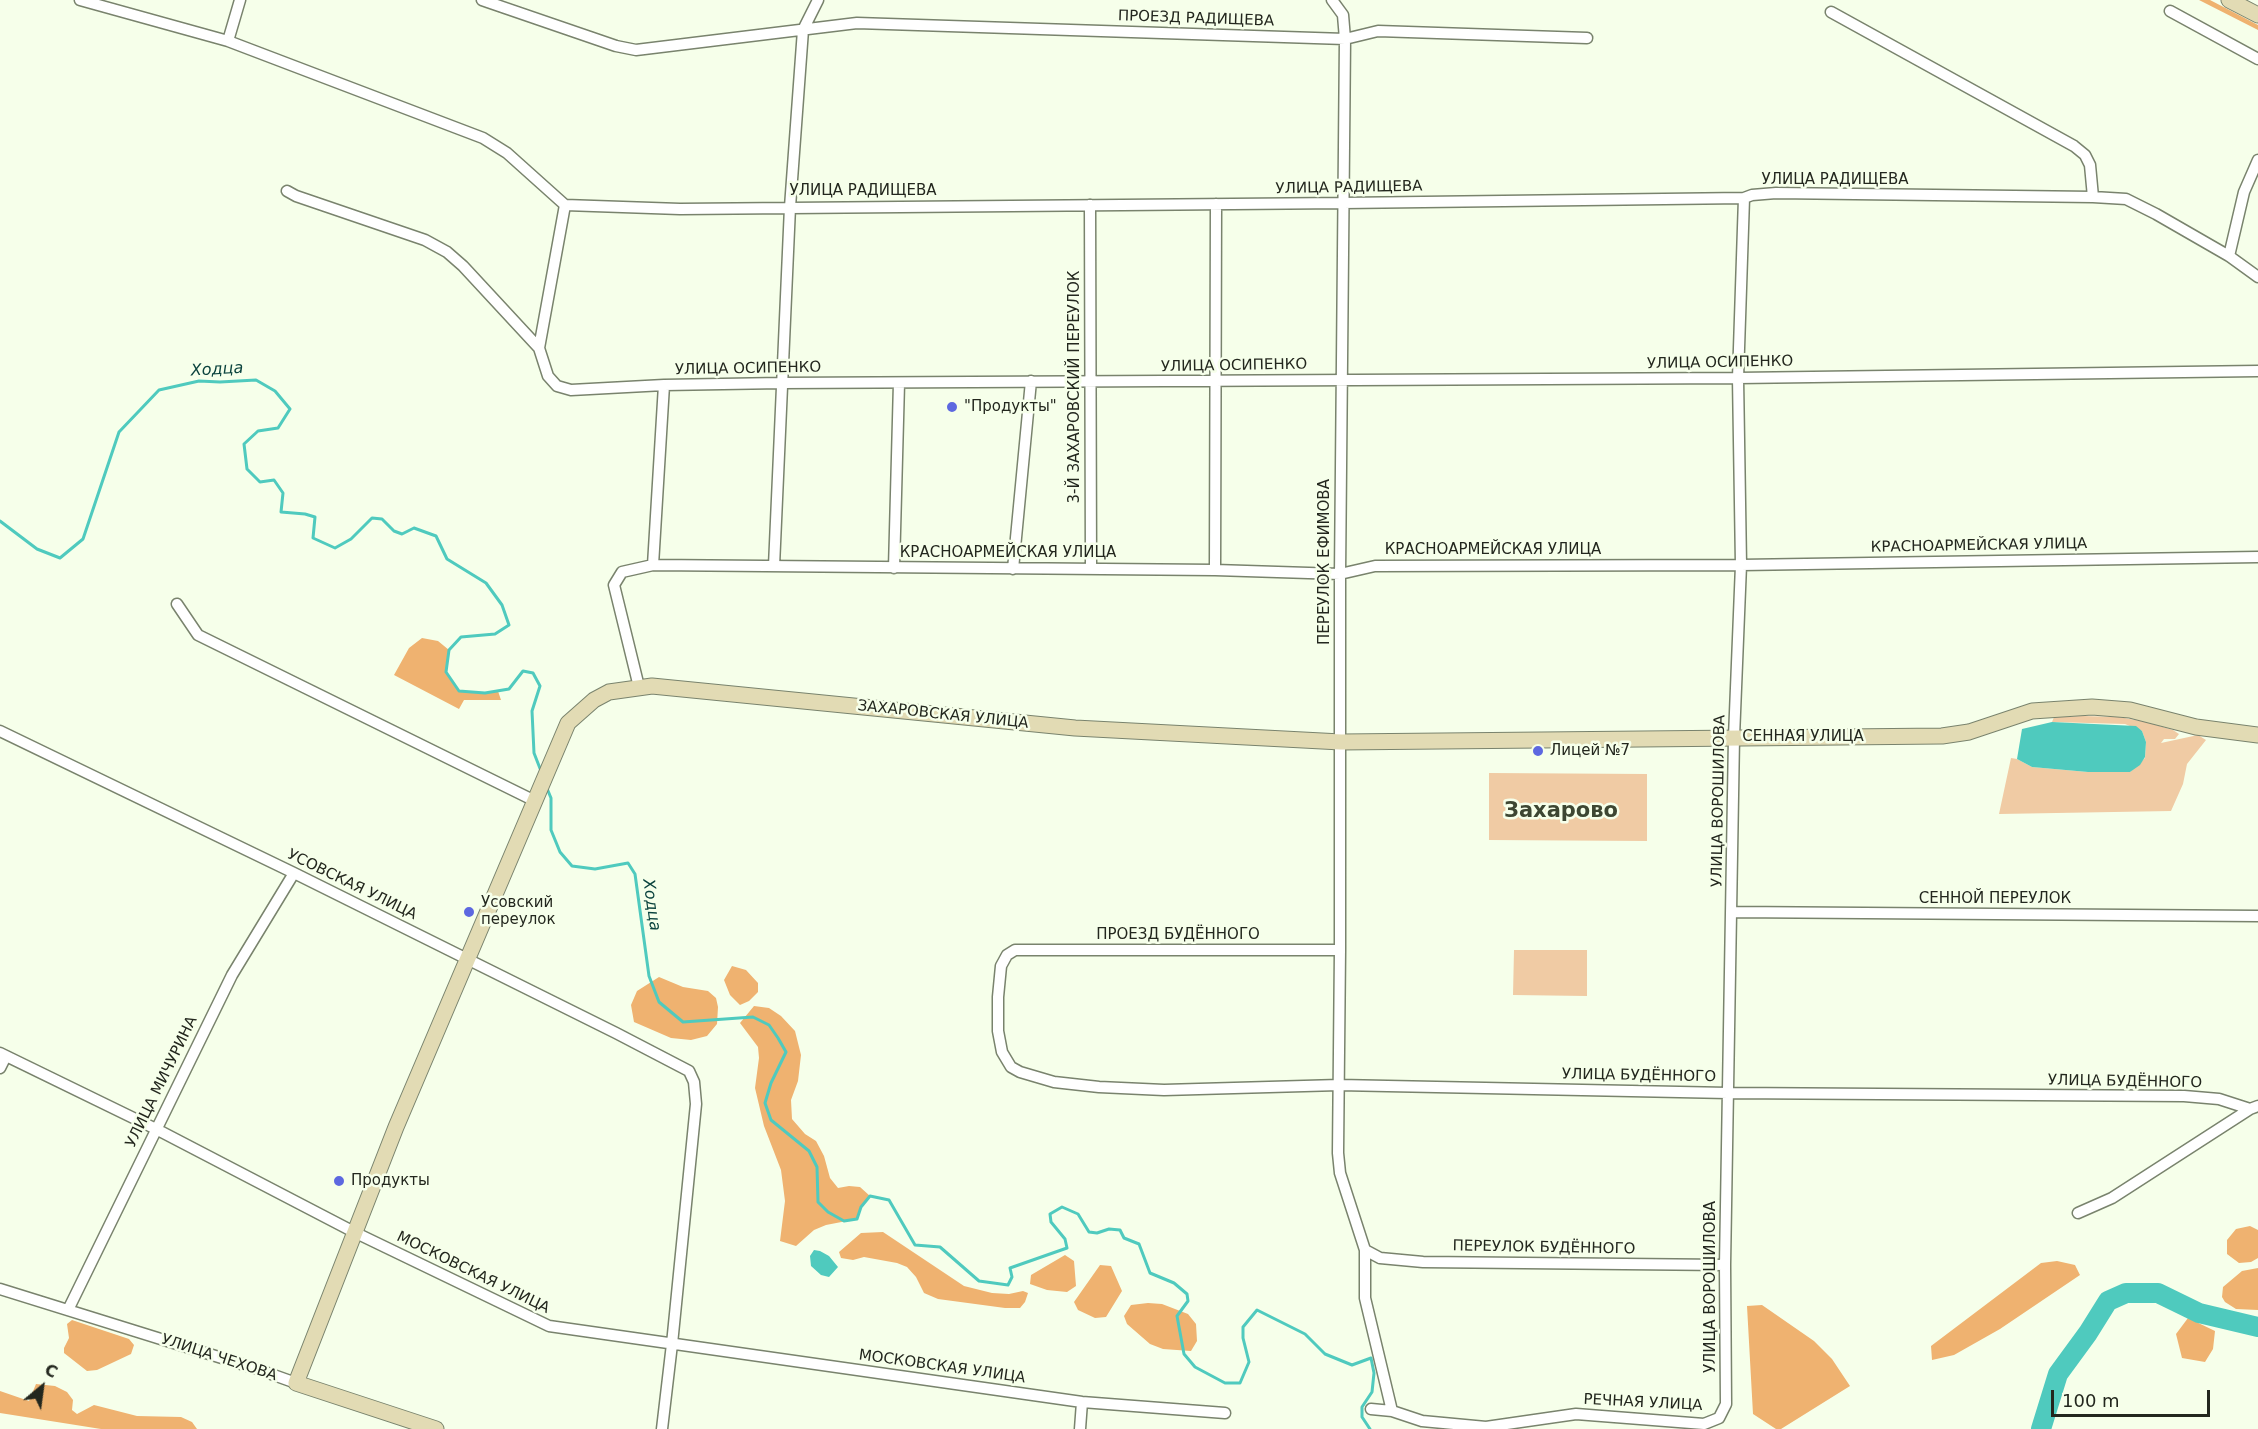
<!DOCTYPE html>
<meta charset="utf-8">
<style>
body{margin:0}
#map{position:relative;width:2258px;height:1429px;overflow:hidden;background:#f6ffea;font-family:"DejaVu Sans",sans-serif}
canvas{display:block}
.north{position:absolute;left:12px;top:1357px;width:60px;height:60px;-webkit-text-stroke:4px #f6ffea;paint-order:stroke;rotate:29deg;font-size:16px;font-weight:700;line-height:24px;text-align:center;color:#23271e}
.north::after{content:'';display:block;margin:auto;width:21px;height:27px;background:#23271e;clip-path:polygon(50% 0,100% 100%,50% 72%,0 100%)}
.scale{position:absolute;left:2051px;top:1390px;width:159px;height:27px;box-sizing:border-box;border:3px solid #23271e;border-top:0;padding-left:8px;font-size:18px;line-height:21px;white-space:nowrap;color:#23271e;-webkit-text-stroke:4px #f6ffea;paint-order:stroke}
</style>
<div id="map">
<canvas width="2258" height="1429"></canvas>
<div class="north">С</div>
<div class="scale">100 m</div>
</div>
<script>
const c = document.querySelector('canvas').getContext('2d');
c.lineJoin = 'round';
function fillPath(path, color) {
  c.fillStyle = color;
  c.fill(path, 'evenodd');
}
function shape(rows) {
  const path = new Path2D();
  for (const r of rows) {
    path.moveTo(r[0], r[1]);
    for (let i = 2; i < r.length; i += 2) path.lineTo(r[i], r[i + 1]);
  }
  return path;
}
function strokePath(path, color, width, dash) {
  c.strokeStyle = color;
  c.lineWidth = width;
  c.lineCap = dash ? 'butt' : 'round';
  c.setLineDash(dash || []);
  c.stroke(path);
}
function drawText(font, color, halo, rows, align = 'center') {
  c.font = font + ' "DejaVu Sans",sans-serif';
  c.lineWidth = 5;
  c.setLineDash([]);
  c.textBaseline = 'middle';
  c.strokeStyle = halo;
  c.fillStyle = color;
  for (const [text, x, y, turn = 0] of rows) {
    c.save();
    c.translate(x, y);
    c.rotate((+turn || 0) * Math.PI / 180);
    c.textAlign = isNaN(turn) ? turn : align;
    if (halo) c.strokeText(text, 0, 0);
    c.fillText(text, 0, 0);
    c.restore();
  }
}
fillPath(shape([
 [2083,716,2119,717,2146,722,2173,730,2179,734,2175,739,2164,739,2161,743,2198,735,2206,740,2187,764,2183,784,2171,811,1999,814,2011,758,2017,759,2032,767,2088,772,2130,772,2145,758,2146,742,2142,731,2125,724,2052,722,2054,717],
 [1489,773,1647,774,1647,841,1489,840],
 [1514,950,1587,950,1587,996,1513,995]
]), '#f0cba4');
fillPath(shape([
 [2199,0,2210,0,2258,25,2258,30],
 [422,638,438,641,449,650,446,672,459,691,485,693,498,691,501,700,464,700,459,709,394,675,409,648],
 [732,966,746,970,758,983,758,992,749,1001,740,1005,730,995,724,980],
 [659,977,683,987,708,991,716,998,718,1007,717,1024,707,1036,691,1040,671,1038,634,1022,631,1005,637,991],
 [754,1006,769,1008,781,1016,795,1031,801,1055,798,1081,791,1100,792,1119,805,1134,816,1141,824,1156,830,1178,838,1188,849,1186,860,1187,870,1196,861,1207,857,1219,826,1225,814,1230,796,1246,780,1241,785,1201,781,1170,764,1126,755,1088,759,1058,758,1047,740,1023],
 [2250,1226,2258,1230,2258,1258,2251,1262,2239,1263,2227,1254,2227,1240,2236,1229],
 [883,1232,964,1286,992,1293,1009,1294,1023,1291,1028,1293,1025,1302,1020,1308,1005,1308,938,1299,924,1293,916,1277,907,1267,897,1263,864,1257,853,1260,841,1258,839,1252,861,1233],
 [1065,1255,1074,1261,1076,1286,1067,1292,1047,1290,1030,1284,1031,1275],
 [2057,1261,2075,1265,2080,1275,2000,1329,1954,1355,1932,1360,1931,1346,2041,1263],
 [1100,1265,1111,1266,1122,1291,1106,1317,1095,1318,1078,1310,1074,1302],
 [2258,1268,2258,1310,2236,1309,2225,1302,2222,1297,2223,1287,2242,1271],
 [1148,1303,1162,1304,1188,1314,1196,1324,1197,1341,1191,1351,1163,1349,1150,1344,1127,1324,1124,1316,1131,1305],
 [1762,1305,1814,1341,1832,1359,1850,1386,1781,1429,1776,1429,1753,1414,1747,1306],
 [2188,1318,2215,1331,2213,1349,2205,1362,2182,1358,2176,1334],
 [72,1320,129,1339,134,1345,131,1354,97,1370,87,1371,64,1353,64,1348,69,1338,67,1324],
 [36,1384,55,1386,67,1392,73,1400,72,1410,77,1414,94,1405,137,1416,181,1417,192,1422,197,1429,101,1429,0,1413,0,1391,29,1401]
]), '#efb270');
fillPath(shape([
 [2052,722,2136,726,2142,731,2146,742,2145,757,2140,765,2130,772,2088,772,2032,767,2017,759,2022,729],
 [814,1250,820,1251,829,1256,838,1267,829,1277,821,1275,811,1266,810,1256]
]), '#4fcabe');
strokePath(shape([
 [0,521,37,549,60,558,83,539,119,432,159,390,199,381,220,382,256,380,275,391,290,409,278,428,258,431,244,444,247,469,260,482,274,480,283,493,281,512,305,514,315,517,313,538,335,548,351,539,372,518,382,519,394,531,402,534,414,528,436,536,447,559,486,583,502,605,509,625,495,634,461,637,449,650,446,672,459,691,485,693,509,689,523,671,533,673,540,686,532,711,534,753,541,771],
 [546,786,551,798,551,830,560,852,572,866,595,869,628,863,635,874,649,976,659,1002,683,1022,753,1017,769,1025,778,1038,786,1052,771,1083,765,1103,771,1120,809,1151,817,1167,818,1202,828,1212,844,1221,857,1219,861,1207,870,1196,889,1200,915,1245,940,1247,979,1281,1008,1285,1012,1277,1010,1268,1067,1248,1065,1239,1051,1222,1050,1214,1062,1207,1078,1214,1089,1232,1097,1233,1109,1229,1120,1230,1124,1238,1139,1244,1150,1273,1174,1283,1187,1294,1188,1301,1177,1316,1184,1354,1195,1367,1225,1383,1240,1383,1249,1362,1243,1338,1243,1327,1257,1310,1305,1334,1325,1354,1352,1365,1371,1358,1374,1373,1372,1392,1362,1407,1362,1417,1370,1429]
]), '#4fcabe', 3);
strokePath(shape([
 [2041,1429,2058,1374,2088,1333,2108,1301,2126,1293,2158,1293,2199,1313,2258,1327]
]), '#4fcabe', 20);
const street = shape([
 [80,0,228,41,483,138,507,153,565,205],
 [482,0,616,46,636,50,857,23,1345,39,1378,31,1587,38],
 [1332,0,1343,15,1345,39,1340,574,1340,950,1338,1153,1340,1173,1365,1250,1365,1298,1392,1411],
 [2170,11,2258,59],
 [1831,12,2074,146,2085,155,2090,165,2093,197],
 [228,41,240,0],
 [287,191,296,196,425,240,447,252,463,266,539,348,548,376,557,386,571,390,664,385,781,383,1738,378,2258,371],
 [565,205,680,209,1343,203,1744,198,1752,195,1776,193,2093,197,2126,199,2156,214,2229,256,2258,277],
 [1090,205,1091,569],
 [2229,256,2244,192,2258,160],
 [539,348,565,205],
 [653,565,664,385],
 [774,566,790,207,803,30,818,0],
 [894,568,899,383],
 [1013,569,1031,381],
 [1215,570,1216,204],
 [177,604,198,635,535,801],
 [639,687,614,585,622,572,653,565,1215,570,1340,574,1375,566,1741,565,2258,557],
 [0,731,294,873,616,1033,689,1071,694,1082,696,1104,672,1344,662,1429],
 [1733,912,2258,916],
 [1340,950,1015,950,1007,955,1001,966,998,997,998,1031,1002,1052,1011,1067,1020,1072,1054,1082,1099,1087,1164,1090,1339,1085,1728,1093,2184,1096,2219,1099,2250,1109,2258,1106],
 [0,1053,156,1129,354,1232,549,1326,1082,1402,1225,1413],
 [0,1068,6,1056],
 [2078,1213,2112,1198,2250,1109],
 [1365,1250,1380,1258,1423,1262,1725,1265],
 [0,1289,254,1368,296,1383],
 [68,1310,232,975,294,873],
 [1371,1409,1392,1411,1422,1421,1486,1427,1576,1414,1704,1424,1719,1418,1726,1404,1725,1265,1734,737,1741,565,1738,378,1744,198],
 [1080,1429,1082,1402]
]);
const secondary = shape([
 [2229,0,2258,15],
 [436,1429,296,1383,396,1127,568,723,594,700,609,692,652,686,1075,728,1341,742,1942,736,1969,732,2032,711,2092,707,2130,710,2196,727,2258,735]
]);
strokePath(street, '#79836d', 13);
strokePath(secondary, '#79836d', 17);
strokePath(street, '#fff', 10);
strokePath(secondary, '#e2dbb4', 15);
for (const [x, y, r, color] of [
 [952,407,6,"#5d68e0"],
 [1538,751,6,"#5d68e0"],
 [469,912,6,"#5d68e0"],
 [339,1181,6,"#5d68e0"]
]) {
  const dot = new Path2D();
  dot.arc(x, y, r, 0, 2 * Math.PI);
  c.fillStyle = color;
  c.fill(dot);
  strokePath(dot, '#f6ffea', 2);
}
drawText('15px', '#23271e', '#f6ffea', [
 ["ПРОЕЗД РАДИЩЕВА",1196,19,2],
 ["УЛИЦА РАДИЩЕВА",1835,180],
 ["УЛИЦА РАДИЩЕВА",1349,188,-1],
 ["УЛИЦА РАДИЩЕВА",863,191],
 ["УЛИЦА ОСИПЕНКО",1720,363,-1],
 ["УЛИЦА ОСИПЕНКО",1234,366,-1],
 ["УЛИЦА ОСИПЕНКО",748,369,-1],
 ["3-Й ЗАХАРОВСКИЙ ПЕРЕУЛОК",1075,387,-90],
 ["КРАСНОАРМЕЙСКАЯ УЛИЦА",1979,546,-1],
 ["КРАСНОАРМЕЙСКАЯ УЛИЦА",1493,550],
 ["КРАСНОАРМЕЙСКАЯ УЛИЦА",1008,553],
 ["ПЕРЕУЛОК ЕФИМОВА",1325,562,-90],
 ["ЗАХАРОВСКАЯ УЛИЦА",943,715,6],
 ["СЕННАЯ УЛИЦА",1803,737],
 ["УЛИЦА ВОРОШИЛОВА",1719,801,-89],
 ["УСОВСКАЯ УЛИЦА",352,885,26],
 ["СЕННОЙ ПЕРЕУЛОК",1995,899],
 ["ПРОЕЗД БУДЁННОГО",1178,935],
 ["УЛИЦА БУДЁННОГО",1639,1076,1],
 ["УЛИЦА МИЧУРИНА",162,1082,-64],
 ["УЛИЦА БУДЁННОГО",2125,1082,1],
 ["ПЕРЕУЛОК БУДЁННОГО",1544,1248,1],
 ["МОСКОВСКАЯ УЛИЦА",473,1273,26],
 ["УЛИЦА ВОРОШИЛОВА",1711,1287,-90],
 ["УЛИЦА ЧЕХОВА",219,1358,18],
 ["МОСКОВСКАЯ УЛИЦА",942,1367,8],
 ["РЕЧНАЯ УЛИЦА",1643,1403,3]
]);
drawText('15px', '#23271e', '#f6ffea', [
 ["\"Продукты\"",964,407],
 ["Лицей №7",1550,751],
 ["Усовский",481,903],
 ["переулок",481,920],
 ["Продукты",351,1181]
], 'left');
drawText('italic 16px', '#0b433e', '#f6ffea', [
 ["Ходца",217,370,-3],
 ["Ходца",651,905,82]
]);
drawText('bold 21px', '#3d4632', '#f6ffea', [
 ["Захарово",1561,812]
]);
</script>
